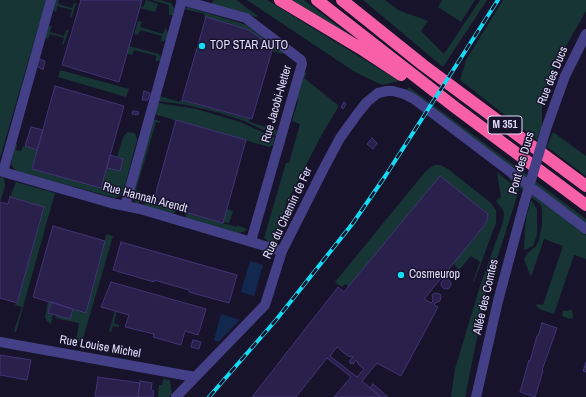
<!DOCTYPE html>
<meta charset="utf-8">
<style>
body{margin:0}
canvas{display:block;background:#17132b}
</style>
<canvas width="586" height="397"></canvas>
<script>
const c = document.querySelector('canvas').getContext('2d');
c.lineJoin = 'round';
function fillPath(path, color) {
  c.fillStyle = color;
  c.fill(path, 'evenodd');
}
function shape(rows) {
  const path = new Path2D();
  for (const r of rows) {
    if (r.length === 3) {
      path.moveTo(r[0] + r[2], r[1]);
      path.arc(r[0], r[1], r[2], 0, 2 * Math.PI);
      continue;
    }
    path.moveTo(r[0], r[1]);
    for (let i = 2; i < r.length; i += 2) path.lineTo(r[i], r[i + 1]);
  }
  return path;
}
function strokePath(path, color, width, dash) {
  c.strokeStyle = color;
  c.lineWidth = width;
  c.lineCap = dash ? 'butt' : 'round';
  c.setLineDash(dash || []);
  c.stroke(path);
}
function drawText(font, color, halo, rows, align = 'center') {
  c.font = font + ' "Archivo Narrow",sans-serif';
  c.lineWidth = 3;
  c.setLineDash([]);
  c.textBaseline = 'middle';
  c.strokeStyle = halo;
  c.fillStyle = color;
  for (const [text, x, y, turn = 0] of rows) {
    c.save();
    c.translate(x, y);
    c.rotate((+turn || 0) * Math.PI / 180);
    c.textAlign = isNaN(turn) ? turn : align;
    if (halo) c.strokeText(text, 0, 0);
    c.fillText(text, 0, 0);
    c.restore();
  }
}
fillPath(shape([
 [0,0,46,0,0,158],
 [55,0,59,0,58,4,72,8,74,3,76,3,72,17,70,16,72,10,57,6,56,12,54,11,53,9],
 [146,0,158,4,155,12,140,8,141,6,143,7],
 [152,0,160,0,171,3,174,8,173,15,169,15,169,5],
 [214,0,236,0,258,16,256,17,211,4],
 [247,0,267,0,399,81,382,85,355,72],
 [288,0,304,0,350,35],
 [363,0,385,0,398,10,428,21,421,31,444,54,480,0,487,0,443,67],
 [442,0,475,0,461,22,438,7],
 [503,0,586,0,586,11,561,55,548,83,542,106,542,125,537,140,460,80,466,60],
 [187,7,247,25,284,53,282,54,272,51,273,47,249,30,204,17,205,14,184,9],
 [138,21,142,22,140,27,163,34,165,28,166,28,168,33,166,40,161,42,162,36,140,30,138,35,134,34],
 [49,26,52,26,50,32,64,36,66,30,69,30,64,44,62,44,64,38,50,34,48,39,46,38,45,37],
 [129,46,159,54,161,58,159,61,155,61,157,56,134,50,132,55,127,54],
 [60,70,129,89,126,97,58,77],
 [304,72,307,73,304,78,339,106,321,136,286,204,277,245,268,243,268,241,264,238,286,163,289,163,300,124,292,121,298,101,295,96],
 [409,87,586,219,586,225,407,90],
 [159,96,180,102,180,100,250,119,249,121,253,123,277,130,276,136,244,121,220,113,187,105,158,101],
 [158,103,196,109,240,122,275,138,273,145,269,147,157,115,155,113],
 [153,119,160,121,160,123,156,122,136,190,142,192,139,203,137,204,135,202,132,196],
 [128,132,135,133,137,140,123,193,120,196,115,198,20,172,14,169,11,164,15,144,17,144,16,150,21,151,23,146,37,150,32,169,101,188,107,168,120,171,123,159,117,157,123,137],
 [553,132,586,156,586,176,547,147],
 [434,165,440,165,448,169,491,203,496,210,496,223,474,282,473,282,480,262,471,256,459,270,453,263,484,226,487,220,488,214,440,176,349,287,345,284,342,287,335,282,426,171],
 [497,172,519,190,486,293,465,397,451,397,455,369,480,286,503,222,504,215,503,210,496,201,501,197],
 [508,176,586,235,586,259,574,255,554,314,539,309,536,305,537,304,543,305,563,246,544,239,531,277,524,259,528,253,536,246,539,240,542,225,542,210,541,205,510,180],
 [0,177,4,178,5,186,0,202],
 [16,182,55,193,16,332,14,331,22,307,15,305,16,303,17,303,44,207,10,197],
 [531,200,537,209,537,235,533,246,524,250,525,227,527,214],
 [145,201,177,210,173,214,144,207],
 [227,209,233,211,229,223,223,222],
 [186,213,237,227,237,225,247,229,245,231,239,233,189,220,186,217],
 [106,234,113,236,82,342,76,341,79,323,55,318,56,315,70,319,73,309,86,312,105,241],
 [48,302,51,302,53,314,51,324,47,321,45,317],
 [572,310,573,318,570,319,562,316,563,311],
 [115,311,117,311,114,323,119,325,119,327,113,326,111,332,109,331],
 [163,379,170,380,172,394,169,397,158,397,159,385,162,385]
]), '#163534');
fillPath(shape([
 [250,261,263,265,254,296,241,292],
 [221,314,240,320,218,342,214,340]
]), '#12284f');
const building = shape([
 [81,0,142,0,119,82,62,65,81,0],
 [206,17,249,30,273,47,252,119,182,100,206,17],
 [39,59,45,61,43,70,37,66,39,59],
 [55,86,124,106,101,188,32,169,55,86],
 [144,91,150,93,148,100,142,100,144,91],
 [344,102,346,104,343,109,341,107,344,102],
 [133,111,139,112,138,115,132,114,133,111],
 [176,120,246,140,223,223,153,203,176,120],
 [31,127,43,130,37,150,25,146,31,127],
 [372,138,377,143,373,149,367,144,372,138],
 [110,155,123,159,120,171,107,168,110,155],
 [440,176,488,214,487,220,484,226,424,299,431,303,433,301,432,295,435,293,440,294,441,296,440,301,435,303,434,305,438,307,401,376,377,363,362,381,381,397,334,397,351,377,327,358,296,397,252,397,335,291,338,287,344,292,440,176],
 [337,347,348,356,353,357,350,360,350,363,353,364,356,360,359,365,364,369,357,377,330,356,337,347],
 [10,197,44,207,17,303,0,298,0,202,8,204,10,197],
 [53,226,105,241,86,313,33,297,53,226],
 [121,242,237,275,229,303,189,292,189,290,154,280,154,282,113,270,121,242],
 [446,284,5],
 [111,282,206,309,198,335,185,331,181,345,153,337,154,334,125,327,129,315,101,307,111,282],
 [51,302,73,309,70,319,48,313,51,302],
 [542,323,557,328,542,370,543,371,535,397,520,392,529,360,530,361,537,336,538,336,542,323],
 [193,340,201,342,199,349,191,347,193,340],
 [0,355,31,360,27,380,0,375,0,355],
 [586,362,586,372,583,371,586,362],
 [98,377,140,383,138,397,95,397,98,377],
 [140,381,152,383,151,390,154,391,153,397,138,397,140,381],
 [373,384,388,397,381,397,370,388,373,384]
]);
fillPath(building, '#29204b');
strokePath(building, '#413376', 1);
strokePath(shape([
 [181,0,246,18,301,60,302,64,251,241],
 [546,129,565,76,586,34],
 [0,171,111,203,140,209,282,251],
 [3,172,51,0],
 [125,206,182,0],
 [0,342,195,377],
 [176,397,265,305,282,251,324,168,340,138,358,113,367,102,378,93,387,91,393,91,404,94,414,99,586,229],
 [476,397,498,301,524,204]
]), '#444087', 10);
strokePath(shape([
 [280,0,360,48,401,75],
 [317,0,456,108,586,205],
 [342,0,423,65,586,186]
]), '#f75fa6', 12);
const rail = shape([
 [209,397,276,320,353,223,386,175,498,0]
]);
strokePath(rail, '#14daf4', 4);
strokePath(rail, '#17132b', 2.5, [8]);
strokePath(shape([
 [524,204,546,129]
]), '#444087', 10);
for (const [x, y, r, color] of [
 [202,46,4,"#14daf4"],
 [401,275,4,"#14daf4"]
]) {
  const dot = new Path2D();
  dot.arc(x, y, r, 0, 2 * Math.PI);
  c.fillStyle = color;
  c.fill(dot);
  strokePath(dot, '#17132b', 1.5);
}
for (const [x, y, w] of [
 [505,125,34]
]) {
  const box = new Path2D();
  box.roundRect(x - w / 2, y - 9, w, 18, 3);
  c.fillStyle = '#17132b';
  c.fill(box);
  strokePath(box, '#e2defd', 1);
}
drawText('bold 11px', '#e2defd', null, [
 ["M 351",505,125]
]);
drawText('12px', '#e2defd', '#17132b', [
 ["TOP STAR AUTO",210,46],
 ["Cosmeurop",409,275]
], 'left');
drawText('12px', '#e2defd', '#17132b', [
 ["Rue des Ducs",553,76,-68],
 ["Rue Jacobi-Netter",277,104,-74],
 ["Pont des Ducs",522,163,-74],
 ["Rue Hannah Arendt",145,198,15],
 ["Rue du Chemin de Fer",288,213,-65],
 ["Allée des Comtes",486,297,-77],
 ["Rue Louise Michel",100,347,10]
]);
</script>
